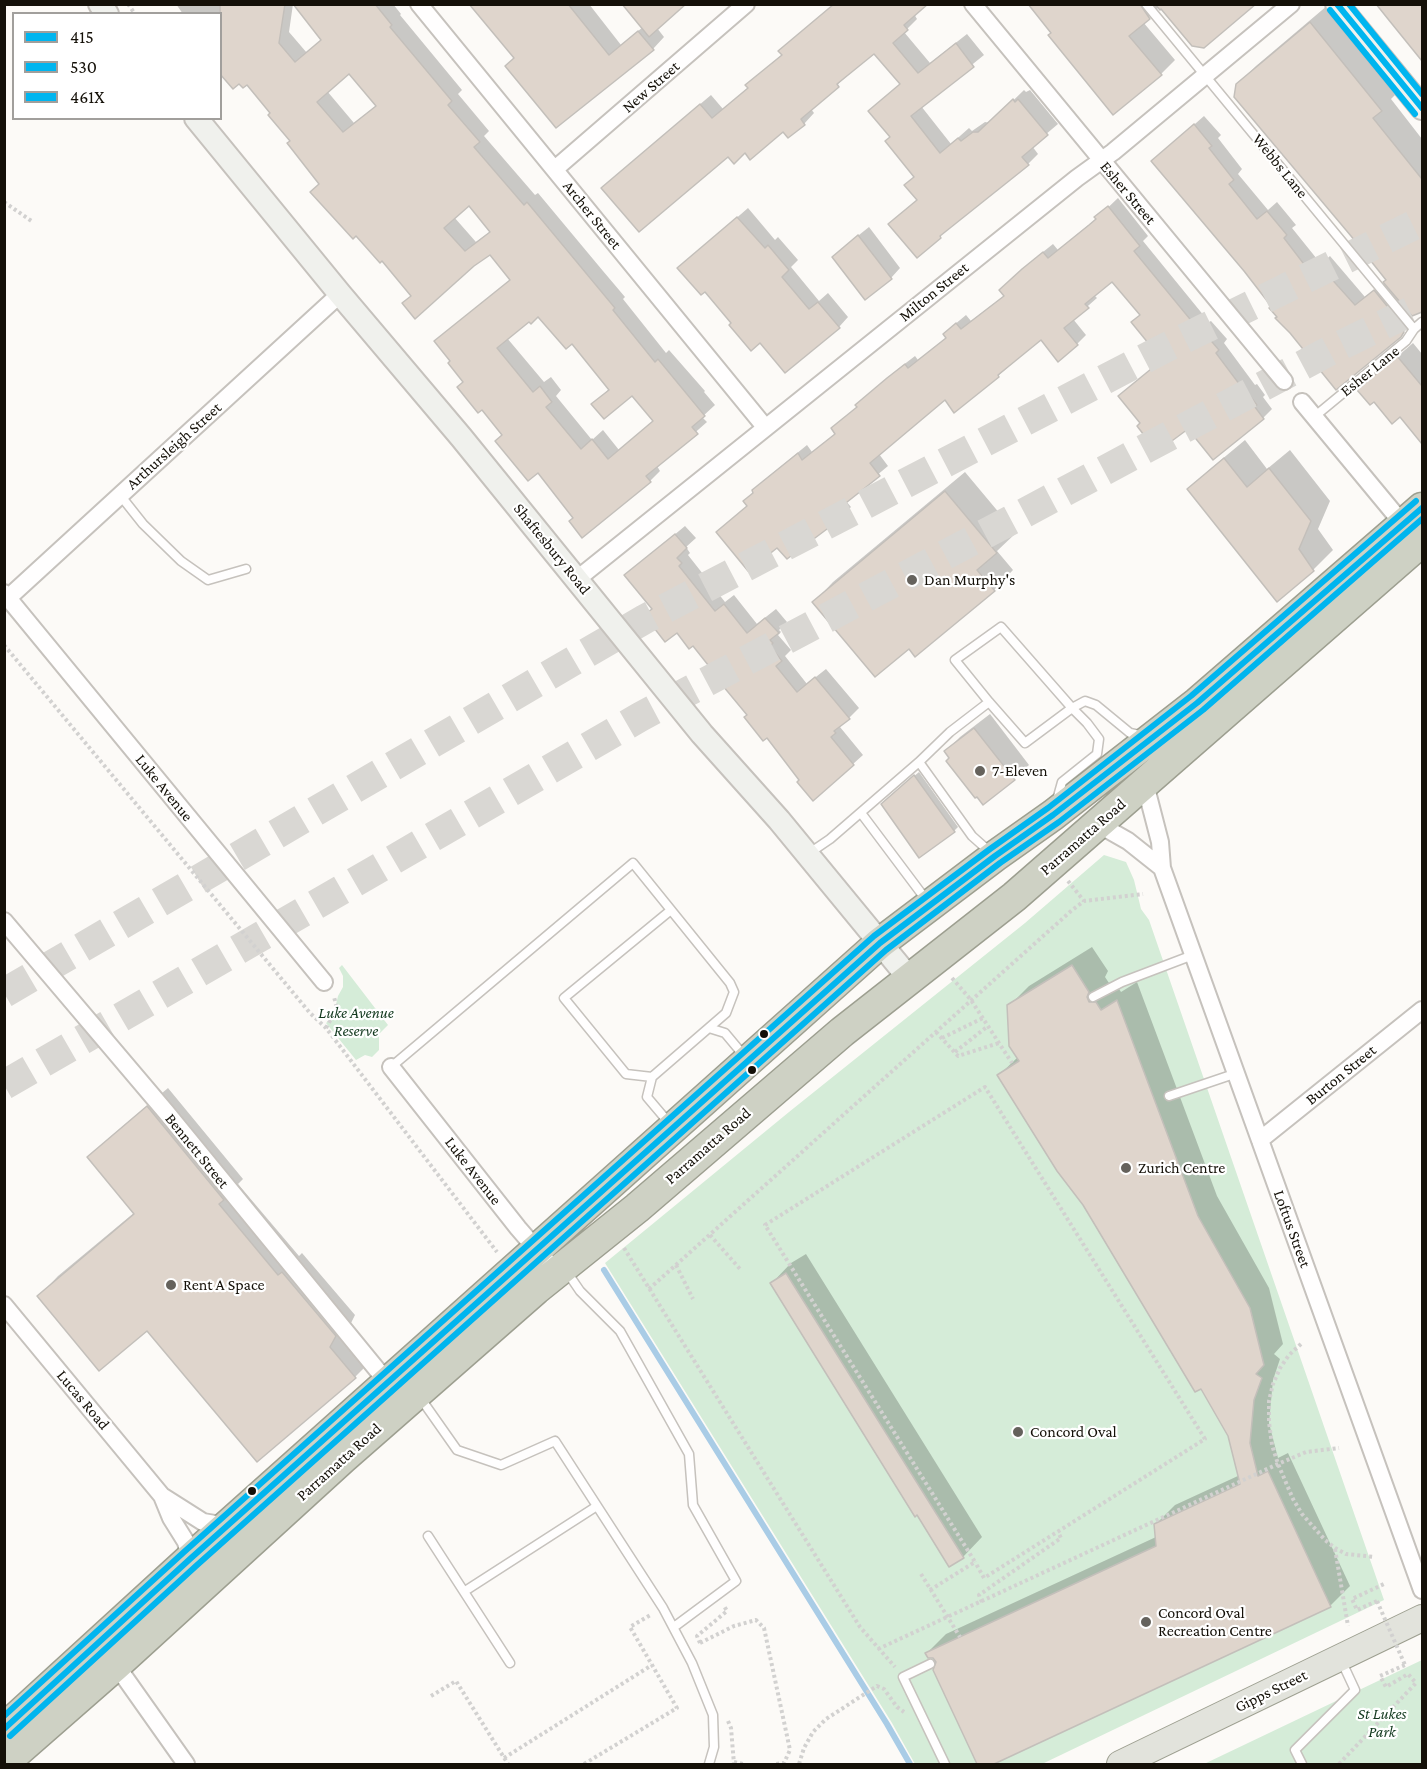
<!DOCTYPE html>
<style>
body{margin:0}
#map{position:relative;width:1427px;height:1769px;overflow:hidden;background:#fcfaf7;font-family:"Crimson Pro",serif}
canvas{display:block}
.frame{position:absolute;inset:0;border:6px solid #141008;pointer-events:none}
.legend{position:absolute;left:12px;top:12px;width:210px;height:108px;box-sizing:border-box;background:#fff;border:2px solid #a19f9c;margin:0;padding:8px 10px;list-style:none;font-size:18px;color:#141008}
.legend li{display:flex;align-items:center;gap:12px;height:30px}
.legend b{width:30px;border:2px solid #a19f9c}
</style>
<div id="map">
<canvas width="1427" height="1769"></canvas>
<div class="frame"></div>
<ul class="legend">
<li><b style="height:8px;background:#00b5ef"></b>415</li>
<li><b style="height:8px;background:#00b5ef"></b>530</li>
<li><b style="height:8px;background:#00b5ef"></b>461X</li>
</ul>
</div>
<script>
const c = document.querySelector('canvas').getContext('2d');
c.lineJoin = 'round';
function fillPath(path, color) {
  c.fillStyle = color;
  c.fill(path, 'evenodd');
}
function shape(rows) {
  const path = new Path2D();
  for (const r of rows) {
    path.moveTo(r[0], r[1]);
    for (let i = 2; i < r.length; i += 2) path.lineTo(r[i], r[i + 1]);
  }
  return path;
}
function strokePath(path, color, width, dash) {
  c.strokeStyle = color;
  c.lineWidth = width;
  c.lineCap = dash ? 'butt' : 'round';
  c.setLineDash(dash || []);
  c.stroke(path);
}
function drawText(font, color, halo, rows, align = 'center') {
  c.font = font + ' "Crimson Pro",serif';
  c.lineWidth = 4.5;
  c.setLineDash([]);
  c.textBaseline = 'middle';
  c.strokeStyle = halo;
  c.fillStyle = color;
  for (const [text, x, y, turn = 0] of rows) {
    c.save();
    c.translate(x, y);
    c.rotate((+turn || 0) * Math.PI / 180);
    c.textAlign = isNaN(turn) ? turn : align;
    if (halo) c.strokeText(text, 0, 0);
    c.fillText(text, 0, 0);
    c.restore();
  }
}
fillPath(shape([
 [1104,855,1126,862,1134,880,1141,909,1149,920,1384,1600,1042,1764,915,1764,892,1723,605,1263,789,1112,1025,923],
 [342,965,388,1025,379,1034,379,1050,372,1057,365,1055,356,1060,326,1023,333,1017,338,996,343,987,343,976,339,968],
 [1422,1660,1422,1764,1204,1764]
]), '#d5ecd8');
fillPath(shape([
 [176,4,293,4,289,32,307,53,322,39,294,4,393,4,401,14,400,15,462,90,458,94,489,131,484,136,535,195,538,193,603,271,625,297,623,299,666,353,669,350,705,391,704,392,715,405,702,417,707,422,657,466,660,471,650,481,575,517,538,471,504,434,436,341,511,279,490,253,413,295,321,183,272,113,220,14,183,14],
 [349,72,377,105,354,123,327,91],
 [469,204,491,231,476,242,454,217],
 [539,315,572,342,610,388,593,404,632,394,654,420,619,450,603,430,592,440,556,396,561,390,551,377,544,382,507,338,529,319],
 [471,4,589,4,621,45,643,27,657,28,664,37,653,49,556,126,516,57],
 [835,4,914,14,917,19,904,32,930,63,967,34,984,55,921,106,951,144,969,128,972,131,985,122,990,123,1024,90,1026,92,1030,90,1058,124,1032,146,1038,154,1028,164,951,225,940,236,918,199,915,176,892,137,902,83,874,51,811,109,814,113,804,124,784,130,745,151,614,177,711,95,723,109,749,87,747,85,758,75,783,54,780,51,791,40],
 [1030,4,1254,4,1159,7,1143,22,1175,60,1161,74,1053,33],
 [1377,4,1422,4,1422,59],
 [1328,5,1399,91,1391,99,1422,139,1422,310,1412,314,1409,310,1406,314,1410,325,1400,336,1273,306,1153,161,1204,116,1221,135,1218,138,1242,169,1238,174,1268,210,1277,202,1296,225,1292,228,1321,264,1330,256,1365,297,1388,280,1237,85,1256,66],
 [1118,198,1148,236,1143,241,1209,322,1211,321,1227,339,1224,343,1255,385,1257,384,1265,395,1263,397,1272,409,1263,418,1213,458,1188,427,1142,423,1120,396,1163,359,1141,314,1112,280,1094,295,1097,298,1073,319,1086,335,1077,344,1041,338,998,376,945,398,879,454,888,466,846,501,851,507,842,516,748,505,745,501,763,481,807,445,812,452,836,433,866,396,898,369,915,356,918,360,947,337,954,325,966,315,971,321,1005,295,1033,260,1053,244,1058,250,1097,218],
 [748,208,775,240,778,237,798,260,791,267,819,301,828,293,848,317,839,327,760,341,733,323,705,290,679,268],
 [869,227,900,268,891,278,844,247],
 [1413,343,1422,354,1422,442,1400,415,1359,390],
 [1245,440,1267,469,1290,450,1330,501,1318,529,1333,550,1313,570,1277,600,1189,489,1209,470],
 [965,472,1016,533,997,551,1013,570,994,590,909,647,814,602,833,582],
 [685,526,696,538,686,547,690,553,688,555,725,602,734,595,757,624,776,609,787,622,779,630,781,632,778,635,791,650,785,656,807,684,826,669,859,708,840,727,863,755,853,764,801,780,693,644,653,608,626,575],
 [990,714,1029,765,1014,779,946,751,960,737],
 [919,772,958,827,954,831,887,799],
 [1092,947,1108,971,1105,977,1109,983,1116,984,1121,992,1137,982,1217,1196,1269,1288,1283,1344,1274,1354,1280,1359,1273,1380,1269,1423,1278,1458,1288,1453,1350,1586,1330,1606,991,1764,979,1764,935,1669,938,1661,927,1653,946,1634,1156,1537,1155,1525,1175,1505,1240,1475,1230,1435,1201,1386,999,1075,1018,1057,1009,1006,1029,986],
 [168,1088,243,1179,238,1184,299,1256,302,1253,355,1315,349,1327,374,1358,355,1377,147,1329,39,1296,58,1276,135,1212,89,1157,109,1138],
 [806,1254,982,1537,963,1557,772,1283,791,1263]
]), '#0003');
strokePath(shape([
 [604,1270,887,1724,910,1764]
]), '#a9cce6', 6);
const building = shape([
 [220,4,285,4,279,43,295,62,321,40,293,4,375,4,392,25,390,27,452,101,448,105,480,142,474,147,524,205,527,202,615,308,613,310,655,362,658,359,705,416,692,427,698,434,646,476,651,482,582,538,569,521,573,518,538,473,528,481,495,441,502,435,482,410,478,413,457,387,463,382,448,363,450,361,434,341,510,280,490,255,474,266,415,319,402,303,411,296,382,261,380,263,356,236,353,239,310,192,319,184,287,143,290,141,268,115,270,113,247,85,243,88,239,84,233,89,220,74,220,4],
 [349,74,376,106,343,132,317,102,349,74],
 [469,206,490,232,465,251,444,228,469,206],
 [538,317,566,349,572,344,609,390,591,404,604,419,632,396,653,421,608,459,592,439,581,449,546,407,552,402,540,386,533,392,497,348,529,322,531,324,538,317],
 [469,4,568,4,609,55,638,31,654,50,556,128,505,66,514,58,469,4],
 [622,4,686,4,649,37,622,4],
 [834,4,928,4,904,25,908,30,893,43,918,73,956,43,974,67,911,116,940,153,958,138,961,141,973,132,978,132,1013,99,1015,102,1018,99,1048,135,1022,157,1029,165,940,236,941,238,917,258,888,224,917,200,904,185,914,177,885,141,890,137,868,111,900,84,874,54,837,84,839,87,801,119,805,125,788,138,783,132,750,160,745,153,734,164,728,157,639,232,601,188,700,104,712,118,748,88,745,85,782,55,778,51,834,4],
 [1028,4,1140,4,1150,19,1129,36,1162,75,1113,115,1048,35,1051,33,1028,4],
 [1155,4,1256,4,1204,48,1192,46,1161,9,1160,10,1155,4],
 [1376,4,1422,4,1422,61,1388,19,1376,4],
 [1310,22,1382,111,1373,118,1422,179,1422,312,1412,316,1383,282,1386,280,1351,236,1234,97,1236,84,1310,22],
 [1194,124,1212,146,1209,148,1234,180,1229,184,1257,219,1267,211,1287,235,1284,238,1310,272,1319,265,1355,305,1374,290,1400,322,1396,323,1404,332,1401,337,1336,390,1290,333,1275,318,1277,317,1269,308,1271,306,1244,271,1151,161,1194,124],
 [1108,206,1140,246,1134,251,1199,330,1201,329,1219,350,1216,353,1246,393,1247,392,1257,405,1255,407,1264,419,1213,460,1188,429,1157,452,1137,426,1140,423,1118,396,1162,360,1131,322,1140,315,1112,282,1085,304,1089,308,1064,328,1078,345,1058,362,1041,340,998,375,999,377,954,413,945,400,870,463,880,476,837,510,843,517,787,559,777,548,748,571,716,532,747,506,743,501,753,493,752,490,798,453,802,460,835,434,831,428,857,407,855,405,887,378,905,364,908,368,946,338,943,334,956,323,961,329,1004,296,999,290,1022,269,1043,252,1048,258,1089,225,1096,219,1094,217,1108,206],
 [737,217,765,248,768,245,789,270,782,277,809,309,818,302,840,328,785,373,760,343,751,351,729,325,731,323,705,292,701,295,677,268,737,217],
 [858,235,892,279,865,300,832,257,858,235],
 [1397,356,1422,386,1422,444,1400,417,1392,424,1374,402,1370,405,1357,390,1397,356],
 [1224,458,1247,487,1269,468,1311,521,1299,549,1314,571,1277,602,1187,489,1224,458],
 [945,491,997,553,977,570,995,591,915,657,909,649,875,677,812,602,945,491],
 [675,534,687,548,677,558,682,563,679,566,715,611,724,604,747,633,765,618,779,633,770,640,773,643,770,646,782,661,776,666,797,692,815,677,850,719,834,731,836,733,831,737,854,765,813,801,797,782,799,780,767,738,763,741,744,717,747,715,723,686,719,689,707,674,712,670,693,646,689,649,677,633,665,642,644,615,652,609,624,575,675,534],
 [974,728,1015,780,983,805,977,797,975,798,946,761,949,758,944,751,974,728],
 [914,775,955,832,919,858,881,804,914,775],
 [1072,965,1089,992,1087,997,1089,1002,1096,1002,1101,1010,1117,1000,1198,1216,1250,1308,1264,1365,1256,1374,1262,1378,1254,1400,1250,1443,1258,1476,1268,1471,1331,1607,994,1764,977,1764,933,1670,936,1662,933,1658,928,1658,925,1653,1156,1546,1154,1524,1240,1484,1228,1436,1201,1389,1195,1392,1083,1205,1057,1171,997,1075,1019,1061,1009,1046,1007,1005,1072,965],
 [147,1106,224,1200,219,1204,278,1275,282,1272,336,1336,330,1347,356,1378,257,1462,147,1331,99,1371,37,1296,134,1214,87,1157,147,1106],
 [786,1273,964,1558,949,1567,917,1515,915,1517,770,1283,786,1273]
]);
fillPath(building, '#dfd5cc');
strokePath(building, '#c3bfba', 1.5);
strokePath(shape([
 [4,993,645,619,1163,349,1422,221],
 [4,1085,640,717,1333,349,1422,306]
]), '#d9d7d3', 30, [30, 15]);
const lane = shape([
 [1146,4,1414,329],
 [1314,417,1406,341,1414,329,1422,322],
 [120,495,143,524,181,561,208,580,246,569],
 [919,762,950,732,989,702],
 [1057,800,1062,782,1097,754,1099,739,1087,723,1072,708,1001,627,955,660,989,702,1025,743,1072,708,1085,701,1096,705,1130,733,1144,736],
 [861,813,927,901],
 [808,854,830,839,919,762,972,836,990,852],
 [1093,997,1122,982,1193,955],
 [709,1028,725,1033,745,1057],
 [391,1067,633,863,671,910],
 [652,1077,626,1074,564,998,671,910,730,983,734,992,726,1013,652,1077,647,1097,669,1123],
 [1169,1096,1234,1074],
 [567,1272,580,1291,620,1331,689,1454,693,1505,736,1581,674,1627],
 [419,1396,457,1450,501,1465,555,1441,663,1608,692,1663,713,1715,714,1747,709,1764],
 [428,1536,510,1663],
 [465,1591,597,1506],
 [930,1664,903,1677,945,1764],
 [1302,1764,1295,1750,1355,1690,1341,1660]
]);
const street = shape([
 [419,4,765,427],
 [973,4,1284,381],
 [555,169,746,4],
 [1302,402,1403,524],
 [576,580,1077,178,1113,152,1291,4],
 [4,593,324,982],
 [8,598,340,294],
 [1145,784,1160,842,1162,868,1422,1590],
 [1098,824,1128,841,1162,868],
 [4,921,166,1112,388,1383],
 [391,1067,518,1228,556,1272],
 [1260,1140,1422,1010],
 [4,1305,162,1496,171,1518,186,1542,190,1559],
 [162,1496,203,1522,227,1526],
 [116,1665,186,1764]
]);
const secondary = shape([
 [100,4,107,14],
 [1337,4,1422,108],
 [196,118,340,294,461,437,702,734,779,820,909,978]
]);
const primary = shape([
 [1120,1764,1422,1618]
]);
const highway = shape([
 [4,1729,190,1559,880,943,995,856,1053,815,1197,703,1422,508],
 [4,1763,116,1665,343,1458,536,1289,637,1208,842,1032,1014,897,1422,541]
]);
strokePath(lane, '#c6c2bd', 11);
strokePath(street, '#c6c2bd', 20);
strokePath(secondary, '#c6c2bd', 26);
strokePath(primary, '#9d9f90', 28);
strokePath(highway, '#9d9f90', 33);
strokePath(shape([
 [128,4,135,14],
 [4,202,33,222],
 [4,645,310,1013,326,1028,497,1252],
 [1068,881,1084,901],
 [952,978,971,1000,1012,1063],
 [326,1028,337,1008,334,997],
 [936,1032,958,1056,999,1043],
 [942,1038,983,1018],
 [955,1052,988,1026],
 [710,1235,740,1269],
 [624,1248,860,1627,895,1667],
 [676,1265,693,1299],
 [649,1289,1071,911,1084,901,1143,894],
 [1301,1344,1289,1355,1280,1368,1273,1384,1269,1401,1269,1422,1272,1445,1278,1464,1293,1499,1302,1514,1325,1540,1335,1548,1346,1554,1375,1557],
 [1335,1549,1348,1626],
 [921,1574,960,1637],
 [930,1590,975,1562,765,1225,985,1087,1205,1439,984,1578,975,1562],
 [1377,1601,1357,1610,1352,1599,1384,1584],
 [982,1602,979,1595,1061,1538,1058,1532],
 [700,1643,734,1626,756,1620,764,1628,790,1750,784,1763,776,1764],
 [700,1643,697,1636,727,1611,724,1606],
 [878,1649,1278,1464,1306,1452,1339,1448],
 [431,1696,456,1681,508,1764],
 [728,1721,731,1728,734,1764],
 [504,1758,652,1665],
 [734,1762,743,1764],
 [584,1764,677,1708,630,1627,652,1614],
 [799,1764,804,1748,813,1732,826,1719,877,1686,884,1689,897,1707,904,1712],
 [1339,1764,1416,1683,1408,1674,1386,1687,1380,1676,1405,1665]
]), '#d2d1d0', 4, [3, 3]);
strokePath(lane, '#fffefe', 8);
strokePath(street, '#fffefe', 16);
strokePath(secondary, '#f0f1ed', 22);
strokePath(primary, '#e2e3dc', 26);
strokePath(highway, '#ced1c4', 30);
strokePath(shape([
 [1377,1601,1405,1665]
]), '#d2d1d0', 4, [3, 3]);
strokePath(shape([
 [1337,4,1422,108],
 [4,1729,190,1559,880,943,995,856,1053,815,1197,703,1422,508]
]), '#00b5ef', 6);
strokePath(shape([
 [1330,10,1415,114],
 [10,1736,196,1566,886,950,1000,863,1059,822,1203,710,1422,519]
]), '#00b5ef', 6);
strokePath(shape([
 [1349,4,1422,94],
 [4,1716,184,1552,874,936,990,849,1048,808,1191,696,1416,501]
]), '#00b5ef', 6);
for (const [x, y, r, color] of [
 [912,580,6,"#65625c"],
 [980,771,6,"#65625c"],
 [764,1034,5,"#141008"],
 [752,1070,5,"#141008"],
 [1126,1168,6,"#65625c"],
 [171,1285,6,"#65625c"],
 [1018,1432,6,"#65625c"],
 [252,1491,5,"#141008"],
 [1146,1622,6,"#65625c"]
]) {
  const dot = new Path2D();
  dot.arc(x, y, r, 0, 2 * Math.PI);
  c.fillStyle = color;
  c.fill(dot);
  strokePath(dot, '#fff', 2);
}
drawText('16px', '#141008', '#fff', [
 ["New Street",651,87,-41],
 ["Webbs Lane",1280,166,51],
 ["Esher Street",1128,193,50],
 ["Archer Street",592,215,51],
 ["Milton Street",934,292,-39],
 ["Esher Lane",1370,371,-39],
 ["Arthursleigh Street",174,446,-42],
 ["Shaftesbury Road",552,549,51],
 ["Luke Avenue",164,788,51],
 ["Parramatta Road",1083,837,-41],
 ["Burton Street",1341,1075,-39],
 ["Parramatta Road",708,1146,-41],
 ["Bennett Street",197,1151,51],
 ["Luke Avenue",473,1171,52],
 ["Loftus Street",1292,1229,70],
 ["Lucas Road",83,1400,50],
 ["Parramatta Road",339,1462,-42],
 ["Gipps Street",1271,1691,-26]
]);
drawText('16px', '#141008', '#fff', [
 ["Dan Murphy's",924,580],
 ["7-Eleven",992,771],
 ["Zurich Centre",1138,1168],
 ["Rent A Space",183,1285],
 ["Concord Oval",1030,1432],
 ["Concord Oval",1158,1613],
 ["Recreation Centre",1158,1631]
], 'left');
drawText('italic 16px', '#12391e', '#fff', [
 ["Luke Avenue",356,1013],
 ["Reserve",356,1031],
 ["St Lukes",1382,1714],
 ["Park",1382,1732]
]);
</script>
